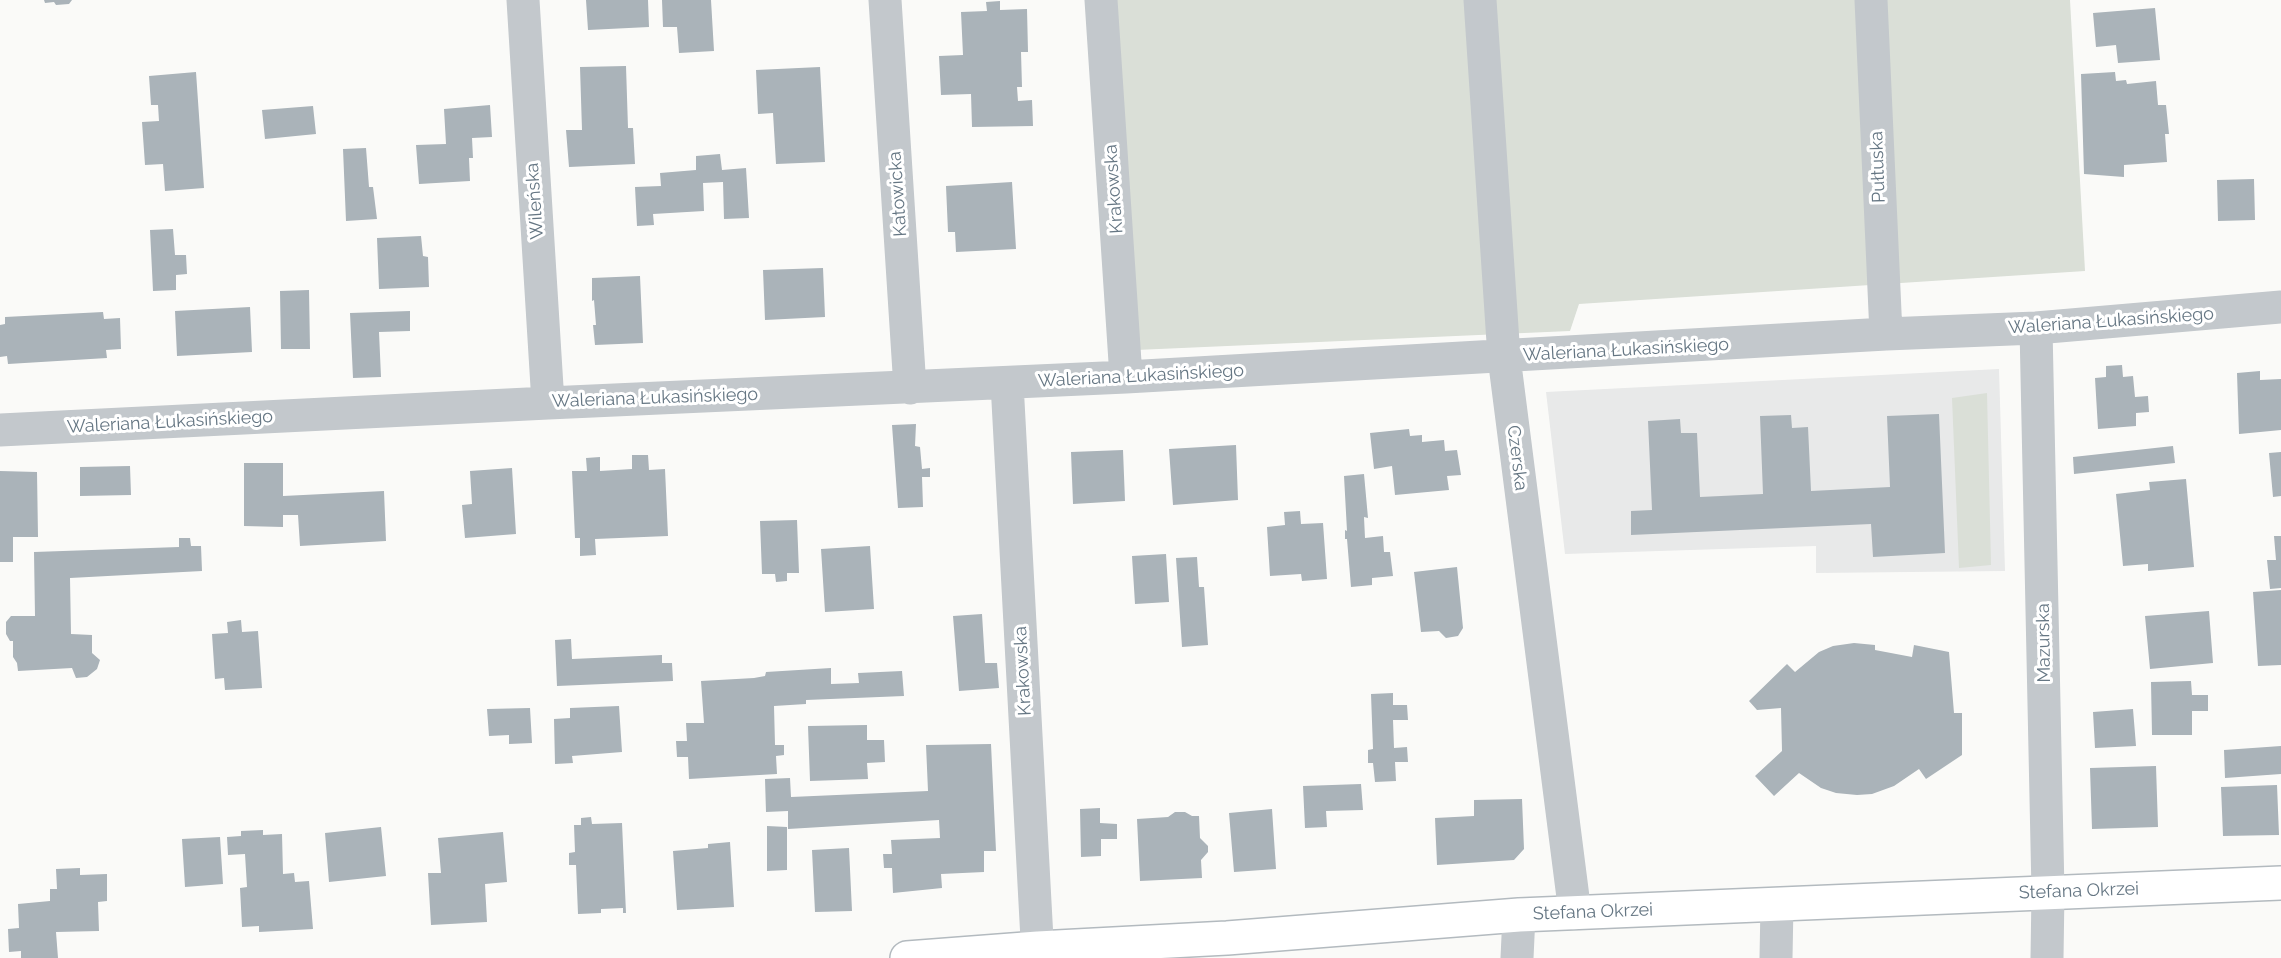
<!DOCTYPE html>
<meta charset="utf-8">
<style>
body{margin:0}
canvas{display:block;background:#fafaf8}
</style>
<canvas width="2281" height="958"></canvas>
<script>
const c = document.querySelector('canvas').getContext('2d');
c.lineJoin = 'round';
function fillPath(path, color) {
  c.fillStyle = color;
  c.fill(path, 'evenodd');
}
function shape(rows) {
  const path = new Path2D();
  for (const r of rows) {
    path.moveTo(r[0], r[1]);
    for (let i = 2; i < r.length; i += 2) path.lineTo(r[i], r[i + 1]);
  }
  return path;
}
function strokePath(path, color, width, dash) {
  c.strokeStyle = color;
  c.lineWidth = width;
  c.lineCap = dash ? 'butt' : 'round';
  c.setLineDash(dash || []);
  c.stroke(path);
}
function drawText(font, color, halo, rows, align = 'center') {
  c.font = font + ' Raleway,sans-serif';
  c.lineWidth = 6;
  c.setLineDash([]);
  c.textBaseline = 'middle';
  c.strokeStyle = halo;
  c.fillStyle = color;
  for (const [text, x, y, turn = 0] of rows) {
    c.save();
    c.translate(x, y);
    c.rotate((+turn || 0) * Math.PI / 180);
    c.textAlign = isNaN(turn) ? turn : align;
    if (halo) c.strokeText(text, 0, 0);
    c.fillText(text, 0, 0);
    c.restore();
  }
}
fillPath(shape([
 [1999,369,2005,571,1816,573,1816,546,1565,554,1546,392]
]), '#e8e9e9');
fillPath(shape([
 [1113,0,2070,0,2085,271,1579,304,1570,331,1136,350],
 [1987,393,1991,565,1959,568,1952,398]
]), '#dadfd7');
fillPath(shape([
 [44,0,72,0,69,4,56,5,54,2,45,3],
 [586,0,648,0,649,27,588,30],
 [662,0,711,0,714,51,679,53,677,27,663,27],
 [1000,1,1000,10,1027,9,1028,52,1021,52,1022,87,1017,87,1018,101,1032,100,1033,126,972,127,971,94,941,95,939,56,963,55,961,12,987,11,986,2],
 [2155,8,2160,60,2118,63,2116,45,2096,47,2093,13],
 [626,66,628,128,633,128,635,164,569,167,566,130,582,130,580,67],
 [820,67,825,162,776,164,773,113,758,114,756,70],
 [196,72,204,188,165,191,163,164,145,165,142,122,159,121,158,105,151,105,149,76],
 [2115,72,2116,81,2126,80,2127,84,2156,81,2158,105,2166,105,2169,134,2165,134,2167,162,2124,165,2124,177,2084,174,2081,74],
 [490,105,492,137,472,138,473,158,469,158,470,181,419,184,416,145,446,144,444,109],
 [313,106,316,134,265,139,262,110],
 [366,148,369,187,373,187,377,219,346,221,343,149],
 [720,154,722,170,746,168,749,218,724,219,723,182,703,183,704,211,653,214,654,225,637,226,635,187,661,186,660,173,696,170,696,156],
 [2254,179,2255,220,2218,221,2217,180],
 [1012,182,1016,249,956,252,955,232,948,232,946,186],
 [173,229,175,255,186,255,187,274,176,275,176,290,153,291,150,230],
 [421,236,423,256,428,257,429,287,379,289,377,238],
 [823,268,825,317,765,320,763,270],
 [640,276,643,343,595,345,593,325,596,325,594,300,592,301,592,278],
 [309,290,310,349,281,349,280,291],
 [250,307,252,352,177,356,175,311],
 [410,311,410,331,379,332,381,377,353,378,350,313],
 [103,312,104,319,120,318,121,349,106,350,107,358,8,364,7,356,0,357,0,325,5,324,5,317],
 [2122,365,2123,377,2133,376,2135,397,2148,396,2149,412,2136,413,2136,426,2098,429,2095,378,2106,377,2106,366],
 [2260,371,2260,380,2281,379,2281,430,2239,434,2237,373],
 [1939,414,1945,553,1873,557,1871,524,1631,535,1631,511,1652,510,1648,421,1680,419,1681,433,1697,433,1700,497,1763,494,1760,416,1791,415,1792,428,1808,427,1811,491,1890,487,1887,416],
 [916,424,915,446,920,447,922,469,930,468,930,477,922,477,923,507,898,508,892,425],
 [1409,429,1410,436,1422,435,1422,442,1444,440,1445,451,1457,450,1461,475,1447,476,1449,490,1395,495,1392,466,1374,469,1370,433],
 [1236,445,1238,500,1173,505,1169,449],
 [2173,446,2175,463,2074,474,2073,457],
 [1123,450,1125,501,1073,504,1071,452],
 [2281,452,2281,496,2273,497,2269,453],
 [632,455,648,455,649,470,665,469,668,536,595,539,596,555,580,556,580,538,575,538,572,471,587,471,586,458,600,457,600,471,632,469],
 [244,463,283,463,283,496,384,491,386,541,300,546,298,515,283,515,283,527,244,526],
 [130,466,131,495,80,496,80,467],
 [512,468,516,534,465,538,462,505,472,504,470,471],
 [0,471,37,472,38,537,13,537,13,562,0,562],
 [1364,474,1368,518,1364,517,1365,538,1383,536,1384,552,1390,552,1393,576,1372,578,1372,585,1351,587,1347,539,1345,539,1345,530,1347,531,1344,476],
 [2186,479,2194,567,2148,571,2148,564,2123,566,2116,494,2150,490,2149,482],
 [1300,511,1301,524,1323,523,1327,579,1302,581,1301,574,1270,576,1267,527,1285,525,1284,512],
 [797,520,799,573,787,573,787,581,776,582,775,574,762,574,760,521],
 [2274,536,2281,536,2281,588,2270,589,2267,560,2276,560],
 [179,538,190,538,191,546,201,546,202,571,70,578,71,634,92,635,92,653,100,660,97,669,87,677,76,678,72,668,18,671,17,663,13,657,13,641,10,641,6,634,6,622,11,616,35,616,34,552,179,547],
 [870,546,874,609,825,612,821,549],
 [1166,554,1169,602,1135,604,1132,556],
 [1197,557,1199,587,1204,587,1208,645,1182,647,1176,558],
 [1457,567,1463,628,1458,636,1446,638,1439,631,1421,632,1414,572],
 [2281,590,2281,665,2258,666,2253,592],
 [2209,611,2213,663,2150,669,2145,616],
 [982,614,985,663,997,663,999,688,959,691,953,616],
 [241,620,242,632,258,631,262,688,225,690,224,678,215,679,212,634,228,633,227,622],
 [571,639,572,659,662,655,662,663,672,663,673,681,557,686,555,640],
 [1854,643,1875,645,1875,650,1912,657,1914,645,1949,652,1954,713,1962,713,1962,755,1926,779,1919,769,1894,786,1872,794,1857,795,1836,793,1821,788,1799,773,1774,796,1755,776,1782,751,1781,708,1757,710,1749,701,1787,664,1795,672,1819,652,1833,646],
 [831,668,831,684,859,683,858,673,902,671,904,696,806,700,806,704,774,706,775,745,784,745,784,755,776,756,777,774,689,779,688,757,677,757,676,741,687,741,686,723,704,723,701,681,754,678,765,676,766,672],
 [2191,681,2192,695,2208,695,2208,711,2192,711,2192,735,2152,735,2151,682],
 [1393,693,1393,705,1407,705,1408,720,1393,720,1394,748,1407,747,1408,762,1395,762,1396,781,1375,782,1373,763,1368,763,1368,750,1373,749,1371,694],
 [619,706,622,752,572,756,573,763,555,764,554,719,570,718,570,708],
 [530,708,532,743,509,744,509,735,489,736,487,709],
 [2133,709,2136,746,2095,748,2093,712],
 [867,725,867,740,884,740,885,762,867,763,868,779,810,781,808,726],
 [991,744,996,851,984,851,984,872,941,874,942,888,893,893,892,868,884,868,883,854,892,854,891,840,940,838,939,820,788,829,788,811,766,812,765,779,790,778,791,797,928,791,926,745],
 [2281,746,2281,774,2225,778,2224,750],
 [2156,766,2158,827,2092,829,2090,768],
 [1361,784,1363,810,1326,811,1327,827,1305,828,1303,786],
 [2277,785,2279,835,2223,836,2221,787],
 [1522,799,1524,849,1514,860,1437,865,1435,818,1474,816,1474,800],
 [1100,808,1100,823,1117,824,1117,839,1101,839,1101,856,1081,857,1080,809],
 [1272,809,1276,869,1234,872,1229,813],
 [1175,812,1185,812,1192,816,1199,816,1200,838,1208,846,1208,852,1201,860,1202,878,1140,881,1137,819,1168,817],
 [591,817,592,824,622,823,626,913,623,913,623,908,601,909,601,913,578,914,576,865,569,865,569,853,575,852,574,825,581,825,581,818],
 [767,826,787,827,787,870,767,871],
 [381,827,386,876,329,882,325,833],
 [263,830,263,835,282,834,283,874,294,873,295,882,309,881,313,929,259,932,259,926,242,927,240,888,247,887,245,854,228,855,227,837,241,836,241,831],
 [503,832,507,882,485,884,487,922,431,925,428,873,441,873,438,838],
 [220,837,223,884,185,887,182,839],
 [730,842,734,907,677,910,673,851,708,848,708,844],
 [849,848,852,911,815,912,812,850],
 [80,868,80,875,107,874,107,901,98,902,99,931,56,932,58,958,21,958,21,951,9,952,8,929,19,928,18,904,50,901,50,889,57,889,56,869]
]), '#aab3b9');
const secondary = shape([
 [907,958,1038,948,1227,938,1519,915,2281,883]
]);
strokePath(secondary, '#b3babf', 36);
strokePath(shape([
 [523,0,548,403],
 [885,0,910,388],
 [1101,0,1126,377],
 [1480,0,1504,357,1575,913],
 [1871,0,1886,334],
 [2036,328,2048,892,2047,958],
 [1007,383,1038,958],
 [0,430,548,403,1126,377,1886,334,2036,328,2281,307],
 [1517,958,1519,915],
 [1776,958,1777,905]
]), '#c3c8cc', 33);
strokePath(secondary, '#fff', 33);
drawText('18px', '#657683', '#fff', [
 ["Pułtuska",1878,167,-92],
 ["Krakowska",1114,189,-94],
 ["Katowicka",898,194,-94],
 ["Wileńska",535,201,-94],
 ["Waleriana Łukasińskiego",2111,321,-4],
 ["Waleriana Łukasińskiego",1626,350,-3],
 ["Waleriana Łukasińskiego",1141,376,-3],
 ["Waleriana Łukasińskiego",655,398,-2],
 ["Waleriana Łukasińskiego",170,422,-3],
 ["Czerska",1517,458,83],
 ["Mazurska",2044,643,-91],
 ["Krakowska",1023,671,-93],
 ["Stefana Okrzei",2079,891,-2],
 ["Stefana Okrzei",1593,912,-2]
]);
</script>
